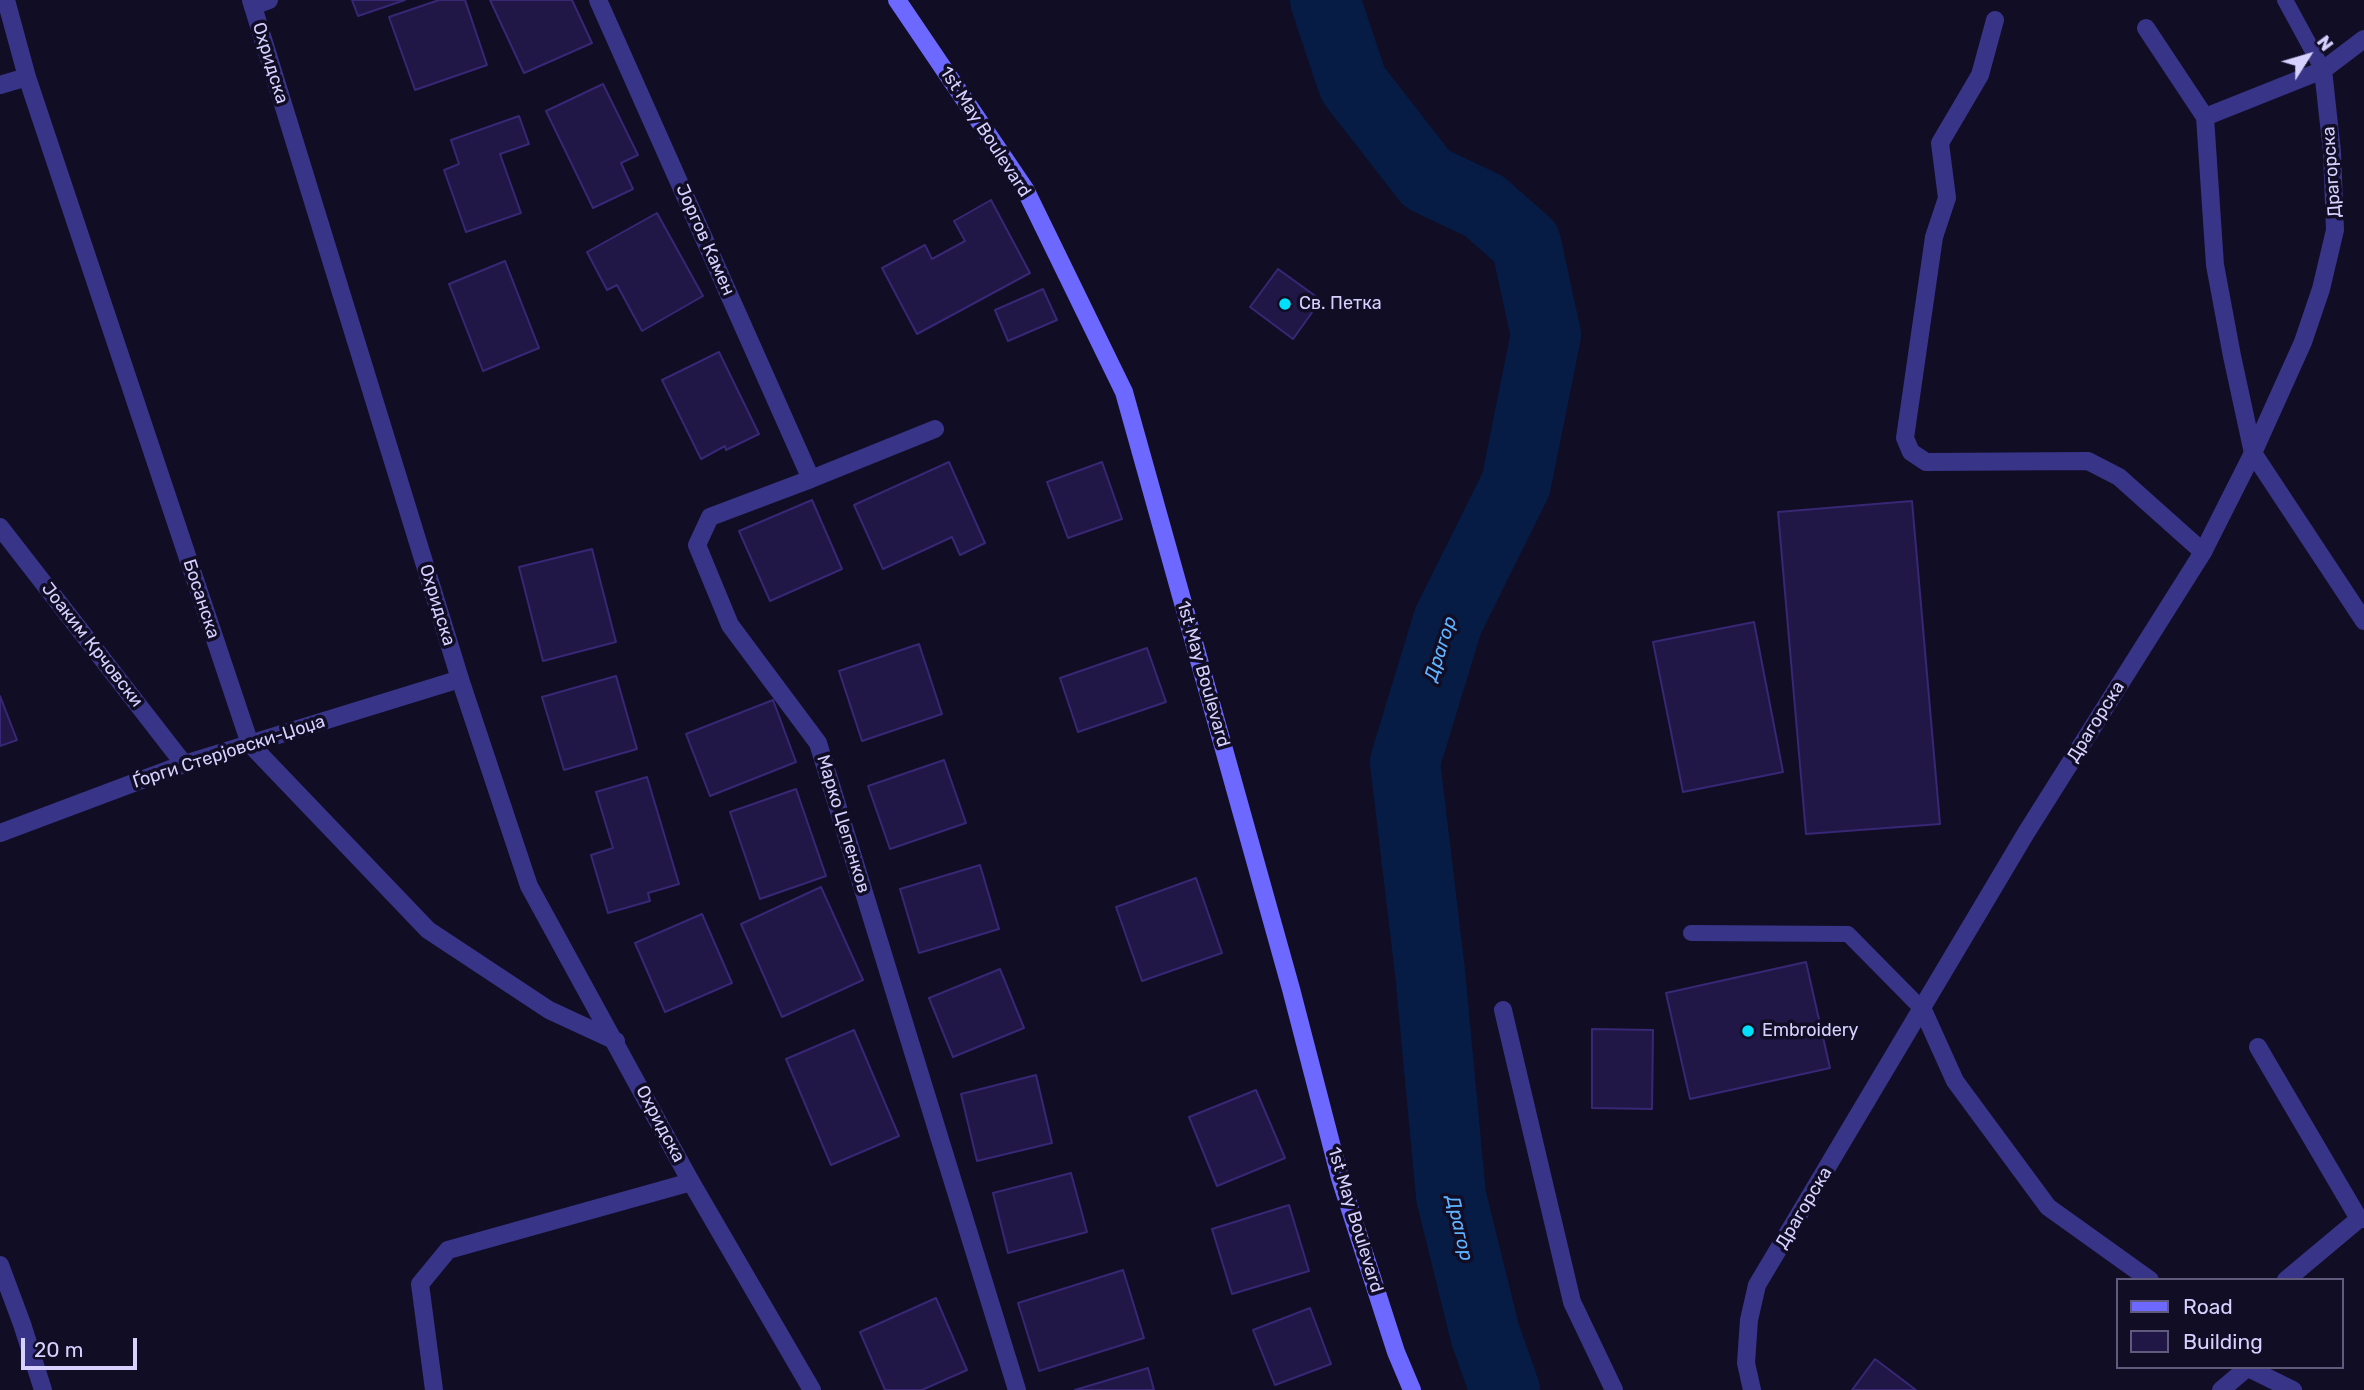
<!DOCTYPE html>
<meta charset="utf-8">
<style>
body{margin:0}
#map{position:relative;width:2364px;height:1390px;overflow:hidden;background:#110d25;font-family:Rubik,sans-serif}
canvas{display:block}
.legend{position:absolute;left:2116px;top:1278px;width:228px;height:91px;box-sizing:border-box;background:#110d25;border:2px solid #605b7c;margin:0;padding:9px 12px;list-style:none;font-size:21px;color:#d6d1ff}
.legend li{display:flex;align-items:center;gap:14px;height:35px}
.legend b{width:35px;border:2px solid #605b7c}
.north{position:absolute;left:2273px;top:21px;width:70px;height:70px;-webkit-text-stroke:5px #110d25;paint-order:stroke;rotate:53deg;font-size:19px;font-weight:700;line-height:28px;text-align:center;color:#d6d1ff}
.north::after{content:'';display:block;margin:auto;width:24px;height:32px;background:#d6d1ff;clip-path:polygon(50% 0,100% 100%,50% 72%,0 100%)}
.scale{position:absolute;left:21px;top:1338px;width:116px;height:32px;box-sizing:border-box;border:4px solid #d6d1ff;border-top:0;padding-left:9px;font-size:21px;line-height:24px;white-space:nowrap;color:#d6d1ff;-webkit-text-stroke:5px #110d25;paint-order:stroke}
</style>
<div id="map">
<canvas width="2364" height="1390"></canvas>
<ul class="legend">
<li><b style="height:9px;background:#6d68ff"></b>Road</li>
<li><b style="height:19px;background:#211747"></b>Building</li>
</ul>
<div class="north">N</div>
<div class="scale">20 m</div>
</div>
<script>
const c = document.querySelector('canvas').getContext('2d');
c.lineJoin = 'round';
function shape(rows) {
  const path = new Path2D();
  for (const r of rows) {
    path.moveTo(r[0], r[1]);
    for (let i = 2; i < r.length; i += 2) path.lineTo(r[i], r[i + 1]);
  }
  return path;
}
function strokePath(path, color, width, dash) {
  c.strokeStyle = color;
  c.lineWidth = width;
  c.lineCap = dash ? 'butt' : 'round';
  c.setLineDash(dash || []);
  c.stroke(path);
}
function fillPath(path, color) {
  c.fillStyle = color;
  c.fill(path, 'evenodd');
}
function drawText(font, color, halo, rows, align = 'center') {
  c.font = font + ' Rubik,sans-serif';
  c.lineWidth = 7;
  c.setLineDash([]);
  c.textBaseline = 'middle';
  c.strokeStyle = halo;
  c.fillStyle = color;
  for (const [text, x, y, turn = 0] of rows) {
    c.save();
    c.translate(x, y);
    c.rotate((+turn || 0) * Math.PI / 180);
    c.textAlign = isNaN(turn) ? turn : align;
    if (halo) c.strokeText(text, 0, 0);
    c.fillText(text, 0, 0);
    c.restore();
  }
}
strokePath(shape([
 [1325,0,1353,84,1427,179,1484,206,1526,243,1546,335,1516,484,1448,621,1405,762,1430,972,1451,1196,1485,1334,1505,1390]
]), '#061c45', 70);
const building = shape([
 [352,0,405,0,358,16,352,0],
 [439,0,465,0,487,65,415,90,389,17,439,0],
 [490,0,572,0,592,43,524,73,490,0],
 [603,84,638,155,621,163,633,189,593,208,546,111,603,84],
 [519,116,529,144,500,154,521,213,466,232,444,170,459,164,451,140,519,116],
 [991,200,1030,273,917,334,882,268,925,245,932,259,965,241,954,221,991,200],
 [657,213,703,296,642,331,617,285,607,290,587,252,657,213],
 [505,261,539,348,483,371,449,284,505,261],
 [1278,269,1321,300,1293,339,1250,307,1278,269],
 [1043,289,1057,320,1008,341,995,310,1043,289],
 [719,352,759,434,726,450,725,446,701,459,662,380,719,352],
 [949,462,985,543,960,555,952,537,883,569,854,505,949,462],
 [1102,462,1122,519,1068,538,1047,482,1102,462],
 [812,500,842,569,770,601,739,531,812,500],
 [1912,501,1940,824,1806,834,1778,512,1912,501],
 [592,549,616,642,543,661,519,567,592,549],
 [1754,622,1783,772,1683,792,1653,642,1754,622],
 [919,644,942,714,862,741,839,671,919,644],
 [1147,648,1166,702,1078,732,1060,678,1147,648],
 [616,676,637,749,564,770,542,697,616,676],
 [0,696,17,740,0,746,0,696],
 [773,700,796,762,710,796,686,734,773,700],
 [944,760,966,823,890,849,868,786,944,760],
 [647,777,679,884,648,893,650,901,608,913,591,855,613,848,596,792,647,777],
 [796,789,826,876,760,899,730,812,796,789],
 [980,865,999,929,919,953,900,889,980,865],
 [1196,878,1222,953,1142,981,1116,907,1196,878],
 [821,887,863,980,782,1017,741,924,821,887],
 [702,914,732,983,665,1012,635,943,702,914],
 [1806,962,1830,1068,1690,1099,1666,993,1806,962],
 [1000,969,1024,1028,953,1057,929,998,1000,969],
 [1592,1029,1653,1030,1652,1109,1592,1108,1592,1029],
 [854,1030,899,1136,831,1165,786,1059,854,1030],
 [1036,1075,1052,1143,977,1161,961,1094,1036,1075],
 [1256,1090,1285,1158,1217,1186,1189,1117,1256,1090],
 [1071,1173,1087,1232,1008,1253,993,1193,1071,1173],
 [1289,1205,1309,1271,1232,1294,1212,1229,1289,1205],
 [1123,1270,1144,1338,1039,1371,1018,1303,1123,1270],
 [936,1298,967,1370,922,1390,885,1390,860,1332,936,1298],
 [1310,1308,1331,1364,1275,1385,1253,1330,1310,1308],
 [1875,1359,1916,1390,1852,1390,1875,1359],
 [1148,1368,1154,1390,1075,1390,1148,1368]
]);
fillPath(building, '#211747');
strokePath(building, '#372775', 2);
strokePath(shape([
 [2285,0,2323,70],
 [1691,933,1848,934,1923,1010]
]), '#383488', 16);
strokePath(shape([
 [6,0,27,77,250,744,428,930,549,1010,616,1041],
 [598,0,811,479],
 [253,6,269,0],
 [1995,20,1980,75,1940,143,1947,198,1934,237,1905,438,1911,452,1926,462,2088,461,2119,477,2203,552],
 [2146,28,2205,117],
 [2323,70,2205,117,2215,265,2232,356,2253,453,2364,621],
 [0,85,27,77],
 [935,429,811,479,710,517,697,545,730,625,818,743,1017,1390],
 [0,527,184,764],
 [0,833,184,764,460,679],
 [1503,1010,1572,1302,1614,1390],
 [1923,1010,1955,1081,2048,1207,2150,1280],
 [2258,1047,2359,1219],
 [2286,1280,2359,1219,2364,1219],
 [2246,1367,2293,1390],
 [434,1390,420,1284,448,1250,691,1182],
 [2221,1390,2247,1368]
]), '#383488', 18);
strokePath(shape([
 [251,0,460,679,529,886,691,1182,812,1390],
 [0,1265,22,1324,43,1390],
 [1752,1390,1746,1363,1749,1320,1757,1285,2026,833,2203,552,2253,453,2303,342,2321,289,2335,230,2332,152,2323,70,2364,39]
]), '#383488', 18);
strokePath(shape([
 [897,0,1025,189,1124,392,1291,989,1340,1178,1396,1352,1412,1390]
]), '#6d68ff', 18);
for (const [x, y, r, color] of [
 [1285,304,7,"#00e0fc"],
 [1748,1031,7,"#00e0fc"]
]) {
  const dot = new Path2D();
  dot.arc(x, y, r, 0, 2 * Math.PI);
  c.fillStyle = color;
  c.fill(dot);
  strokePath(dot, '#110d25', 2.5);
}
drawText('18px', '#d6d1ff', '#110d25', [
 ["Охридска",270,63,73],
 ["1st May Boulevard",985,132,57],
 ["Драгорска",2332,172,-94],
 ["Јоргов Камен",705,240,66],
 ["Босанска",201,599,72],
 ["Охридска",437,605,73],
 ["Јоаким Крчовски",92,645,52],
 ["1st May Boulevard",1203,674,74],
 ["Драгорска",2096,722,-58],
 ["Ѓорги Стерјовски-Џоџа",229,752,-18],
 ["Марко Цепенков",843,824,73],
 ["Охридска",660,1124,62],
 ["Драгорска",1804,1208,-59],
 ["1st May Boulevard",1355,1220,73]
]);
drawText('18px', '#d6d1ff', '#110d25', [
 ["Св. Петка",1299,304],
 ["Embroidery",1762,1031]
], 'left');
drawText('italic 19px', '#5fb3ff', '#110d25', [
 ["Драгор",1441,649,-72],
 ["Драгор",1459,1228,77]
]);
</script>
